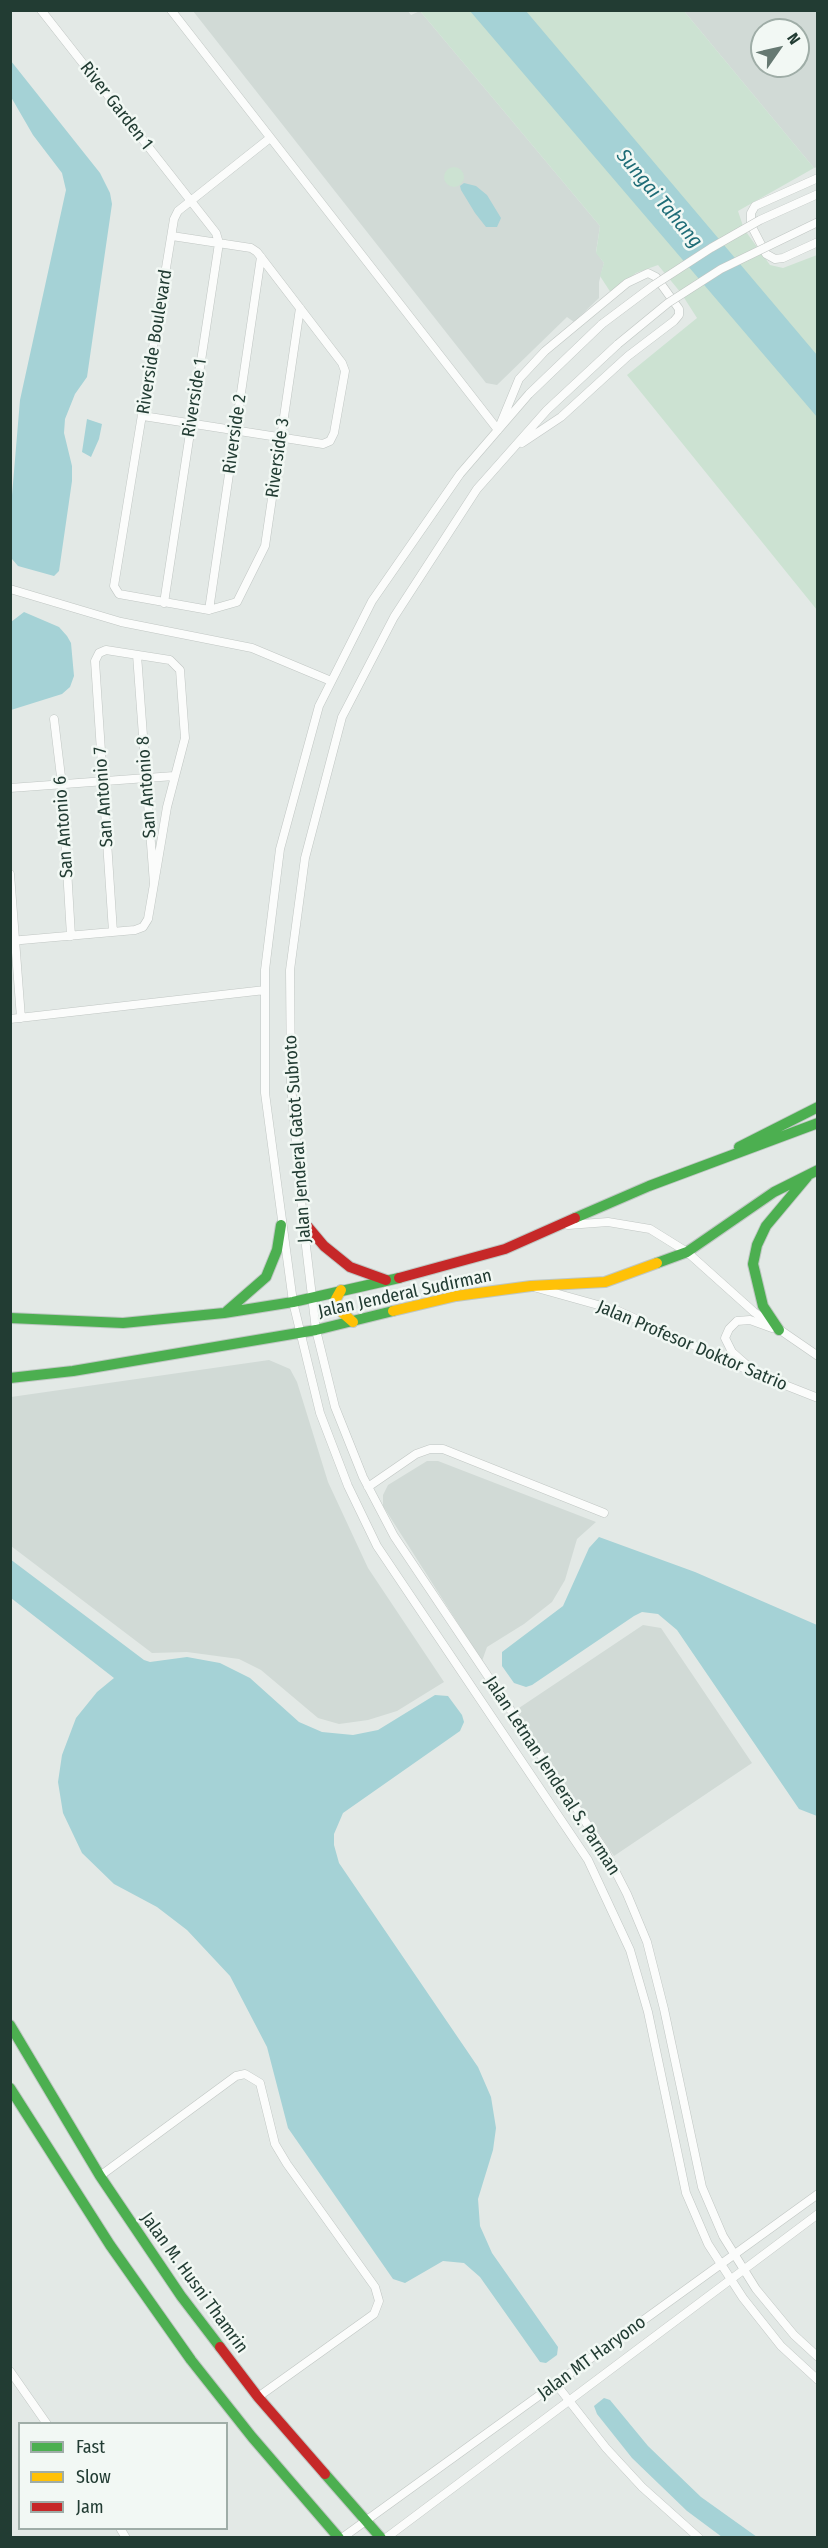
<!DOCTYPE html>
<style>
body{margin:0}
#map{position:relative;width:828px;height:2548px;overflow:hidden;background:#e3e9e6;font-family:"Fira Sans Condensed",sans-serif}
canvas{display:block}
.frame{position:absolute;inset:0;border:12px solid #223c33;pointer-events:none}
.legend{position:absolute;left:18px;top:2422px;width:210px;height:108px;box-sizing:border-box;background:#f2f8f4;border:2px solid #9fada7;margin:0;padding:8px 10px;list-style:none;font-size:18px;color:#223c33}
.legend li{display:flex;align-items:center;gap:12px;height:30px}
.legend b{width:30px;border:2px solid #9fada7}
.north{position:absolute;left:750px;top:18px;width:60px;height:60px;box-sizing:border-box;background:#f2f8f4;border:2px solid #9fada7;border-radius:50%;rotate:56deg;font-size:16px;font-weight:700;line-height:24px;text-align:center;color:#223c33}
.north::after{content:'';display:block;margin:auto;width:21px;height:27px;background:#667972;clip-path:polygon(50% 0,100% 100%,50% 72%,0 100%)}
</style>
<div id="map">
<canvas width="828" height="2548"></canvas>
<div class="frame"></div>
<ul class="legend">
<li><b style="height:8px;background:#4caf50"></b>Fast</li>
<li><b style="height:8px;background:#ffc107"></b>Slow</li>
<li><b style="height:8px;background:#c62828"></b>Jam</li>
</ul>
<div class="north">N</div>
</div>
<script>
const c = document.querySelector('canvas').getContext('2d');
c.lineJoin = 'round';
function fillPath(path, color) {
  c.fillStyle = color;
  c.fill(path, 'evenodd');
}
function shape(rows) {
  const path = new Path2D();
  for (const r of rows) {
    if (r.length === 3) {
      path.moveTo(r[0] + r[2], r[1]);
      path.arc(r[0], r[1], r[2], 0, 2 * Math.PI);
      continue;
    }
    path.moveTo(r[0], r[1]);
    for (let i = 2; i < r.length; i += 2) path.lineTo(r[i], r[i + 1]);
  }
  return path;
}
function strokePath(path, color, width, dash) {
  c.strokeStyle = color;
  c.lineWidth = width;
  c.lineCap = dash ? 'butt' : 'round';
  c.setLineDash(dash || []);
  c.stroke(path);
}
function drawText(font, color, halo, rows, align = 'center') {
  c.font = font + ' "Fira Sans Condensed",sans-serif';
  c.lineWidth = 5;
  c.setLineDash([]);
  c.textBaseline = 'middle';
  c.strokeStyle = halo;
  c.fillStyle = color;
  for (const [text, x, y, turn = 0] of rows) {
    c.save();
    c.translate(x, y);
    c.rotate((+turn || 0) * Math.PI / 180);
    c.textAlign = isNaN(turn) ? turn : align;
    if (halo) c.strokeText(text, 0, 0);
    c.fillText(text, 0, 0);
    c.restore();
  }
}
fillPath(shape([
 [407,10,411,15,420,11,600,226,596,252,604,263,599,282,599,298,574,322,567,317,497,385,486,383,193,11],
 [684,11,817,11,817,167,814,168],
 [762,30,798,30,798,66,762,66],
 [269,1360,290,1369,297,1382,328,1482,368,1568,444,1682,397,1711,368,1720,339,1724,318,1718,261,1670,239,1659,187,1652,152,1653,11,1546,11,1397],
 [427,1461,438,1461,596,1522,577,1539,565,1580,552,1602,524,1624,487,1647,482,1661,383,1506,383,1495,388,1485],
 [643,1625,661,1628,752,1763,614,1856,516,1710]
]), '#d1dad6');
fillPath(shape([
 [420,11,684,11,814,168,738,211,744,229,770,265,783,268,817,255,817,610,627,375,697,318,681,293,658,265,636,273,611,293,600,276,604,263,596,253,600,226],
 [454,177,10]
]), '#cce2d2');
fillPath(shape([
 [470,11,526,11,817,355,817,417],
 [11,61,100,173,110,193,112,204,87,377,75,394,65,419,64,433,72,466,72,481,59,571,54,576,18,566,12,559,10,519,20,400,66,190,62,173,33,135,11,97],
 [464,183,476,186,487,195,501,218,497,227,486,227,475,213,461,190,460,186],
 [87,419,102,424,99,439,91,457,82,452],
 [24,612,59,627,67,636,71,643,74,676,70,687,62,694,11,710,11,622],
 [599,1537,695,1572,817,1625,817,1816,799,1809,677,1630,658,1614,642,1612,634,1616,532,1685,526,1687,514,1683,502,1666,502,1652,563,1606,589,1548],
 [10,1559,144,1660,150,1662,187,1657,220,1663,250,1678,299,1722,322,1732,353,1735,378,1730,435,1695,448,1696,462,1715,464,1722,460,1731,343,1813,334,1834,334,1845,339,1863,478,2067,491,2097,496,2128,493,2150,478,2199,480,2226,492,2253,558,2347,557,2355,546,2363,540,2362,480,2277,464,2263,443,2261,405,2283,393,2279,288,2128,267,2047,230,1976,187,1930,157,1907,114,1884,82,1853,63,1813,58,1782,62,1755,76,1718,97,1692,114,1678,11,1598],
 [604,2398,610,2400,648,2446,701,2497,757,2537,722,2537,687,2511,632,2458,597,2414,594,2406]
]), '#a5d2d6');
const street = shape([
 [41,10,216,233,219,243,164,603],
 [171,10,498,430,519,379,545,351,627,283,648,273,656,277,679,309,679,315,674,321,628,356,561,417,522,443],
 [270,138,178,211,174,219,114,586,119,594,209,610,237,602,265,546,300,308],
 [818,178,755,206,751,213,751,225,766,254,775,259,783,258,818,242],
 [602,324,529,394,460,474,372,601,319,706,280,849,265,970,265,1093,293,1302,320,1413,348,1486,377,1546,588,1860,630,1950,648,2012,686,2193,708,2244,743,2298,781,2346,818,2380],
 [618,344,547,410,477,489,394,617,342,717,305,858,290,970,291,1085,303,1221,316,1330,335,1407,363,1477,394,1536,605,1851,627,1894,647,1942,664,2009,702,2187,723,2236,756,2289,794,2335,818,2357],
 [143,416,323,444,330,441,334,433,345,371,342,363,257,252,251,248,172,236],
 [10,589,121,622,252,648,331,681],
 [209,610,261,257],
 [54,719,62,785,71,936],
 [10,788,174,776],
 [10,874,21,1018],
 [113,932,95,661,99,653,106,650,170,660,180,670,185,738,167,807,154,884],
 [10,941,135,930,143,927,148,919,154,884,137,655],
 [10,1019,265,990],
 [568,1225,608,1222,650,1229,687,1252,754,1312,818,1356],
 [537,1288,616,1310,757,1374,818,1398],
 [749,1367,732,1352,725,1338,729,1329,737,1321,750,1320,772,1328],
 [368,1487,416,1454,430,1449,443,1449,604,1513],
 [100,2176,236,2076,245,2074,260,2083,275,2144,287,2164,375,2287,379,2301,374,2314,258,2397],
 [10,2371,47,2424],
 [556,2384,606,2448,642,2487,699,2538],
 [120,2528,126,2538],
 [342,2538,818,2194],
 [386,2538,818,2214]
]);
const fast = shape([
 [739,1147,818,1107],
 [575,1218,649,1186,818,1123],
 [657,1263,687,1252,774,1192,818,1170],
 [227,1311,266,1277,277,1250,281,1225],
 [10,1318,123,1323,224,1313,293,1302,399,1278],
 [779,1330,763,1306,753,1264,757,1245,766,1226,807,1177],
 [10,1378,73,1371,316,1330,393,1311],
 [10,2025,100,2176,181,2296,220,2347],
 [10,2088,110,2245,191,2360,252,2437,339,2538],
 [325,2474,381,2538]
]);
const slow = shape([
 [341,1290,336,1299,337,1308,353,1322],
 [393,1311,456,1296,531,1286,605,1282,657,1263]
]);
const jam = shape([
 [303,1221,324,1246,350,1267,386,1280],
 [399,1278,505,1249,575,1218],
 [220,2347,258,2397,325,2474]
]);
strokePath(street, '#c0c6c3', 9);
strokePath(fast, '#bfc7c3', 12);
strokePath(slow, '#bfc7c3', 12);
strokePath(jam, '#bfc7c3', 12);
strokePath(street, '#fbfcfb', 8);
strokePath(fast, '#4caf50', 10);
strokePath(slow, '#ffc107', 10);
strokePath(jam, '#c62828', 10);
const streetBridge = shape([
 [602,324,654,285,711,248,760,220,818,194],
 [618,344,668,303,721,269,818,222]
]);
strokePath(streetBridge, '#c0c6c3', 9, []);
strokePath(streetBridge, '#fbfcfb', 8);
drawText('18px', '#223c33', '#f2f8f4', [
 ["River Garden 1",116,106,52],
 ["Riverside Boulevard",155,342,-81],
 ["Riverside 1",195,398,-81],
 ["Riverside 2",235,434,-82],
 ["Riverside 3",278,458,-82],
 ["San Antonio 8",147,787,-94],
 ["San Antonio 7",104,797,-94],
 ["San Antonio 6",64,827,-94],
 ["Jalan Jenderal Gatot Subroto",298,1139,-94],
 ["Jalan Jenderal Sudirman",405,1294,-12],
 ["Jalan Profesor Doktor Satrio",692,1346,23],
 ["Jalan Letnan Jenderal S. Parman",552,1776,57],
 ["Jalan M. Husni Thamrin",194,2283,54],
 ["Jalan MT Haryono",592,2358,-36]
]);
drawText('italic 20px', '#1e6c76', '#f2f8f4', [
 ["Sungai Tahang",659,199,50]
]);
</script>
